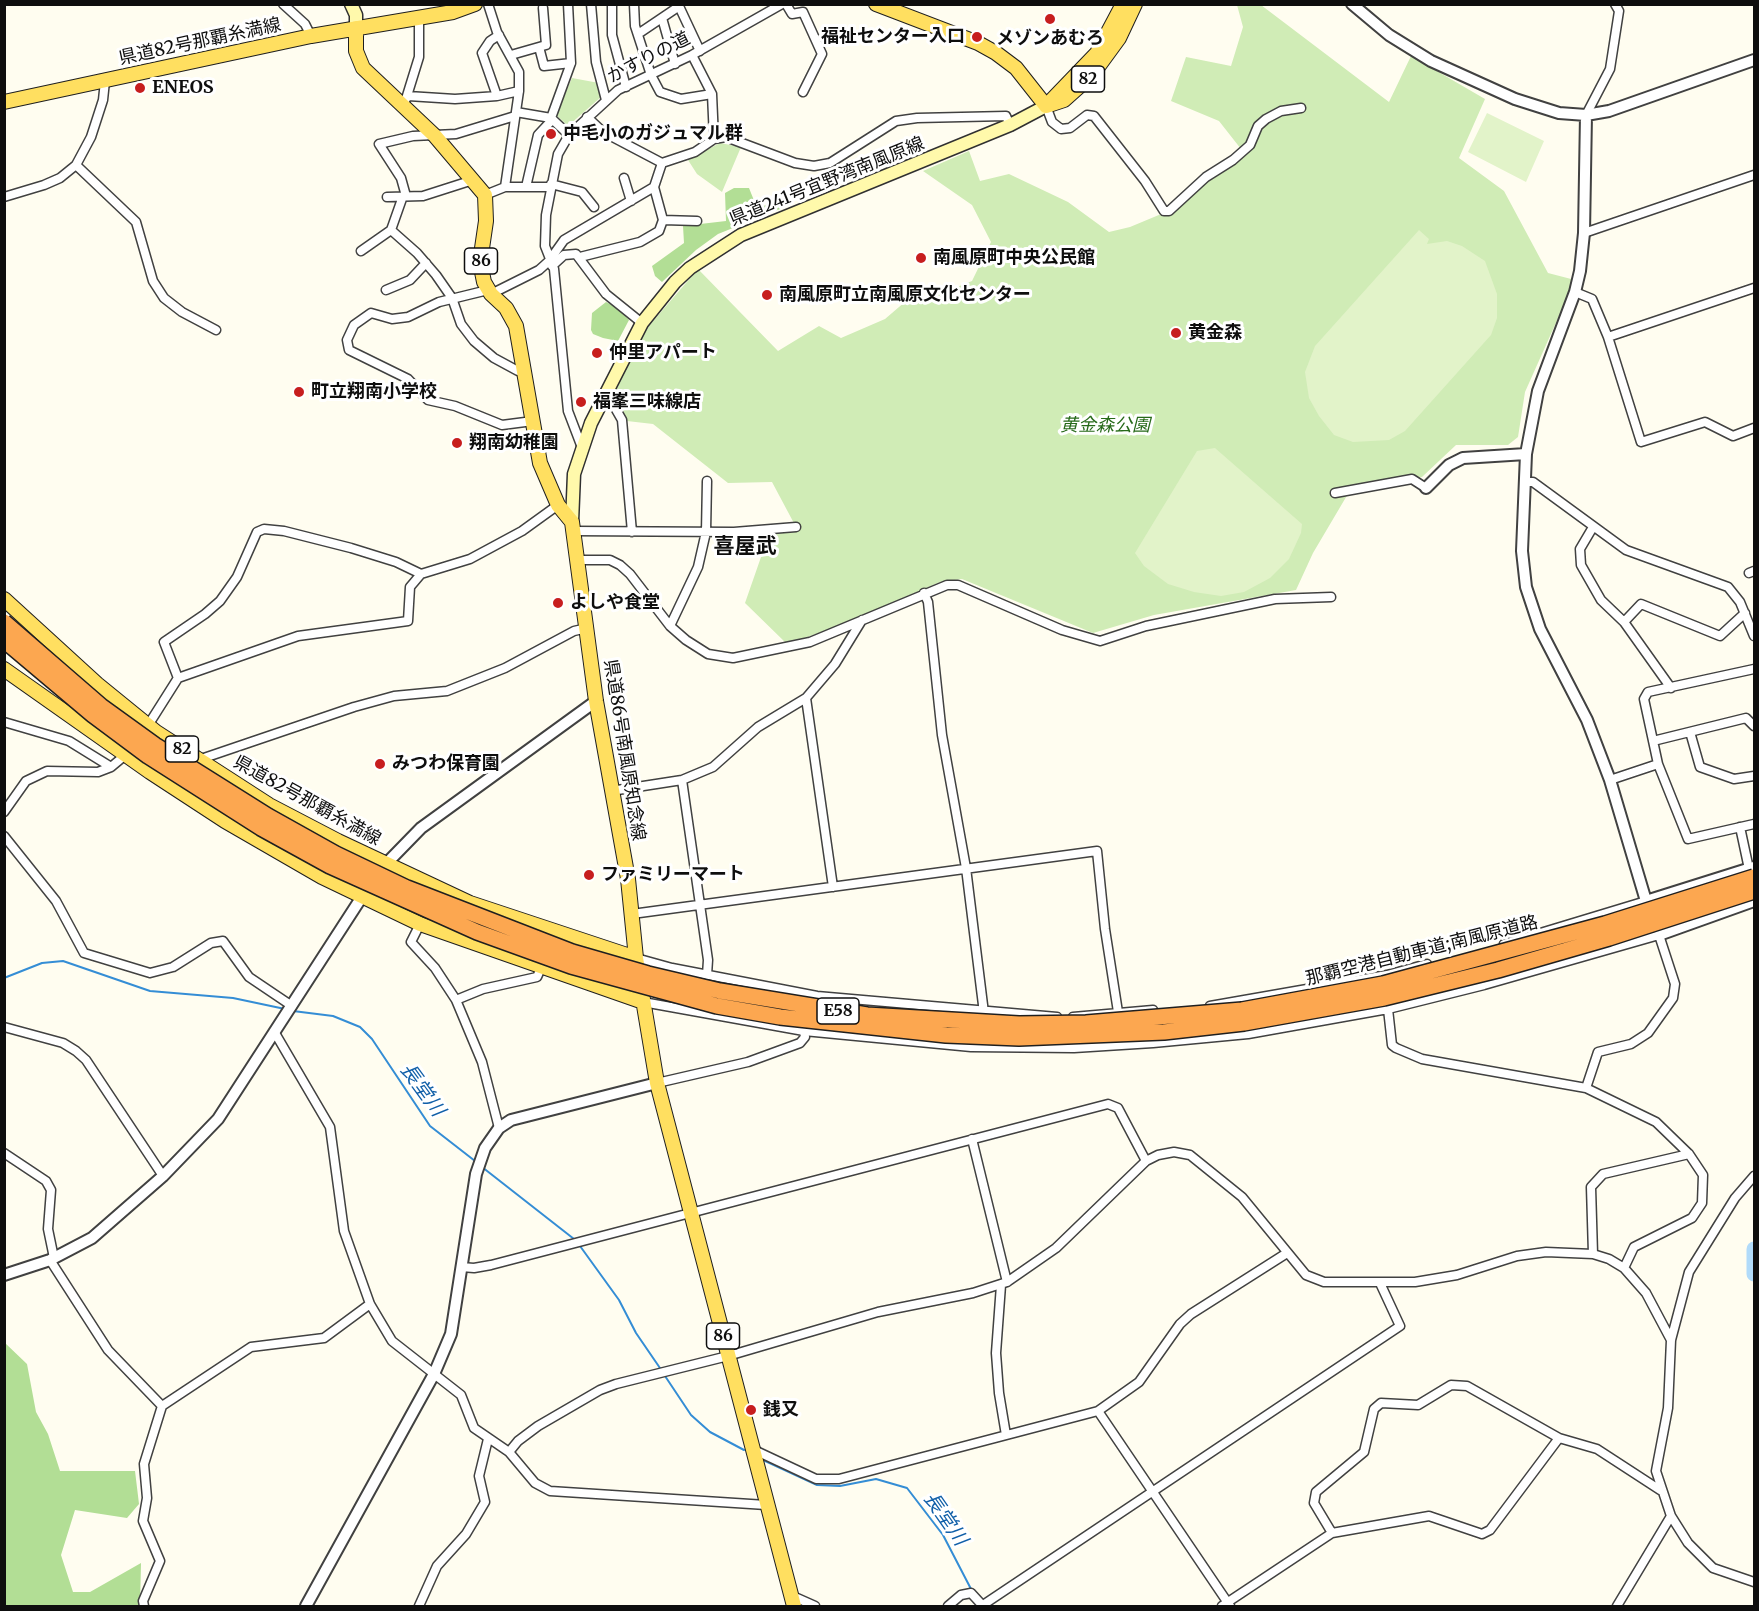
<!DOCTYPE html>
<meta charset="utf-8">
<style>
body{margin:0}
#map{position:relative;width:1759px;height:1611px;overflow:hidden;background:#fffdf0;font-family:Merriweather,serif}
canvas{display:block}
.frame{position:absolute;inset:0;border:6px solid #0e0e0e;pointer-events:none}
</style>
<div id="map">
<canvas width="1759" height="1611"></canvas>
<div class="frame"></div>
</div>
<script>
const c = document.querySelector('canvas').getContext('2d');
c.lineJoin = 'round';
function fillPath(path, color) {
  c.fillStyle = color;
  c.fill(path, 'evenodd');
}
function shape(rows) {
  const path = new Path2D();
  for (const r of rows) {
    path.moveTo(r[0], r[1]);
    for (let i = 2; i < r.length; i += 2) path.lineTo(r[i], r[i + 1]);
  }
  return path;
}
function strokePath(path, color, width, dash) {
  c.strokeStyle = color;
  c.lineWidth = width;
  c.lineCap = dash ? 'butt' : 'round';
  c.setLineDash(dash || []);
  c.stroke(path);
}
function drawText(font, color, halo, rows, align = 'center') {
  c.font = font + ' Merriweather,"Noto Sans JP",serif';
  c.lineWidth = 6;
  c.setLineDash([]);
  c.textBaseline = 'middle';
  c.strokeStyle = halo;
  c.fillStyle = color;
  for (const [text, x, y, turn = 0] of rows) {
    c.save();
    c.translate(x, y);
    c.rotate((+turn || 0) * Math.PI / 180);
    c.textAlign = isNaN(turn) ? turn : align;
    if (halo) c.strokeText(text, 0, 0);
    c.fillText(text, 0, 0);
    c.restore();
  }
}
fillPath(shape([
 [1237,5,1261,5,1389,102,1411,56,1485,99,1459,158,1504,191,1548,273,1575,280,1525,392,1518,437,1508,445,1456,445,1422,477,1352,487,1313,553,1296,590,1154,615,1093,633,962,579,940,582,833,628,787,644,745,603,768,537,796,527,772,482,728,483,653,424,627,421,611,395,648,327,698,269,778,351,819,326,841,338,885,319,906,301,922,301,972,281,991,242,972,205,923,171,969,151,980,181,1009,174,1068,202,1109,232,1130,227,1178,207,1241,149,1219,121,1171,101,1186,57,1231,66,1243,27],
 [572,78,599,83,601,97,568,126,556,115],
 [720,143,741,147,722,192,697,174,688,160]
]), '#d0ecb6');
fillPath(shape([
 [734,188,749,188,757,208,786,199,790,205,718,234,696,250,662,282,655,276,652,266,684,243,683,226,726,221,725,193],
 [606,302,618,308,629,320,618,341,603,338,593,334,591,330,592,313],
 [4,1342,27,1364,36,1412,48,1434,60,1471,135,1471,139,1504,127,1518,75,1510,61,1555,73,1592,90,1592,141,1563,140,1606,5,1606]
]), '#b2de95');
fillPath(shape([
 [1487,113,1544,141,1526,182,1468,152],
 [1419,230,1429,239,1427,244,1447,241,1462,246,1485,261,1497,294,1497,318,1491,335,1405,431,1389,440,1353,442,1334,435,1319,416,1309,398,1305,372,1315,346],
 [1215,448,1302,524,1301,533,1289,559,1270,578,1244,592,1221,596,1194,592,1168,584,1144,566,1135,553,1197,451]
]), '#e2f3c9');
strokePath(shape([
 [4,978,42,963,63,961,150,991,233,998,285,1009],
 [293,1011,333,1016,360,1027,372,1039,430,1126,475,1161],
 [482,1167,574,1239],
 [580,1246,619,1300,636,1333,662,1371],
 [665,1376,691,1415,710,1432,744,1450],
 [763,1460,817,1485,840,1486,876,1479,907,1488,943,1535,971,1589]
]), '#348dd5', 2);
strokePath(shape([
 [1754,1249,1754,1274]
]), '#b1dbfa', 15);
const minor = shape([
 [283,4,305,24,311,36],
 [488,4,497,32,519,72,519,91,505,187],
 [568,4,571,63,551,118,569,135],
 [591,4,596,62,606,100],
 [612,4,612,35,626,87],
 [634,4,635,26,651,75,660,92,681,99,712,94],
 [678,4,700,51],
 [786,4,792,14,803,12,822,54,803,92],
 [662,18,675,64],
 [638,34,678,7],
 [539,47,544,66,571,63],
 [511,55,546,45,543,8],
 [692,55,712,94,714,139],
 [408,96,455,99,497,96,482,53,490,41,499,35],
 [497,96,519,91],
 [406,99,419,57,419,17],
 [1046,106,1052,122,1061,129,1070,128,1087,115,1094,116,1145,181,1164,211,1169,211,1206,177,1233,160,1250,145,1258,126,1266,119,1281,111,1301,108],
 [516,112,551,118],
 [1586,115,1610,69,1619,11,1615,4],
 [587,117,603,132,662,163,695,152,714,139,726,137,795,163,814,166,830,163,896,121,917,118,1006,116,1010,125],
 [76,165,136,222,153,281,164,298,182,312,216,330],
 [624,178,631,201],
 [551,184,582,192,594,207],
 [526,187,538,135,552,120],
 [485,195,505,187,550,187],
 [406,196,401,178,379,144,413,136,456,134,515,116],
 [4,197,44,185,60,178,76,165,91,137,103,100,105,81],
 [387,197,423,196,473,180],
 [663,220,697,221],
 [391,230,417,253,436,275,452,298,461,324,474,341,494,358,518,371,523,370],
 [1584,233,1754,175],
 [361,251,391,230,403,196],
 [580,257,640,242,659,231,663,220,654,187],
 [552,266,564,255,576,254,606,294,642,323],
 [386,290,410,280,426,263],
 [488,290,439,302,408,317,392,319,371,313,354,325,347,340,349,350,408,379,428,400,455,406,502,425,533,421],
 [1575,292,1592,299,1608,337,1641,442,1705,422,1733,436,1754,428],
 [491,294,539,270,549,261,564,240,654,187,662,163],
 [1608,337,1754,288],
 [602,398,614,406,622,420,632,532],
 [581,445,568,411,554,269,545,246,546,215,558,154,569,135,618,90,692,55,782,4],
 [1525,482,1533,482,1626,550,1728,587,1740,602,1754,636],
 [1335,493,1412,479,1426,488],
 [1593,527,1580,549,1581,565,1601,600,1624,622,1671,688],
 [573,531,734,532,796,527],
 [576,560,610,560,620,565,630,574,670,626,686,640,708,654,733,658,810,642,947,585,958,585,1062,630,1100,641,1146,626,1275,599,1331,597],
 [1749,573,1754,571],
 [924,593,928,602,942,735,966,868,984,1013],
 [1624,622,1641,604,1720,636,1745,613],
 [670,626,698,567,706,532,707,481],
 [178,678,164,642,205,614,220,601,237,577,257,532,264,529,284,531,351,548,396,562,421,574],
 [806,698,833,887],
 [4,722,69,741,111,767],
 [147,727,178,678,298,636,408,621,410,587,421,574,470,559,522,531,558,505],
 [1690,732,1700,767,1734,779,1754,776],
 [1653,741,1746,718,1754,726],
 [198,760,354,707,394,696,447,691,505,668,574,631,587,628],
 [1658,764,1688,839,1754,824],
 [682,780,708,960,707,975],
 [1610,780,1658,764,1644,699,1648,692,1754,669],
 [611,791,682,780,713,767,758,727,806,698,835,664,862,620],
 [4,812,26,781,47,771,98,772,111,767,129,752],
 [1740,827,1749,869],
 [4,836,56,901,84,953,150,973,173,967,211,943,223,941,249,977,292,1006],
 [632,914,1097,851,1105,929,1118,1012],
 [420,924,411,942,435,968,456,1000,482,1062,499,1128],
 [1504,944,1646,901],
 [636,958,672,968,817,996,1057,1017],
 [456,1000,483,989,537,977,541,968],
 [643,1002,804,1031,971,1047,1074,1048,1153,1043,1248,1034,1388,1009,1484,985,1659,935,1675,984,1673,998,1648,1033,1631,1044,1598,1052,1586,1088],
 [1210,1006,1387,975,1427,964],
 [1388,1009,1392,1045,1396,1048,1422,1059,1586,1088,1656,1122,1689,1154,1703,1175,1702,1203,1692,1218,1634,1247,1624,1268],
 [1073,1017,1153,1010],
 [4,1027,63,1043,76,1051,86,1060,163,1176],
 [275,1033,330,1127,344,1231,370,1304,392,1341,461,1395,474,1428,509,1452,535,1483,550,1491,766,1505],
 [657,1083,748,1062,800,1043,805,1037,804,1031],
 [972,1139,1007,1282],
 [4,1153,46,1181,51,1190,48,1229,54,1258],
 [1754,1176,1735,1198,1689,1272,1671,1340,1668,1408,1656,1471,1671,1516,1688,1543,1713,1568,1754,1582],
 [1593,1254,1591,1187,1603,1174,1689,1154],
 [50,1260,108,1350,162,1406],
 [461,1267,474,1268,491,1265,1108,1104,1118,1108,1146,1161],
 [1001,1285,996,1353,999,1393,1006,1435],
 [1098,1411,1230,1606],
 [752,1449,816,1479,839,1479,1098,1411,1139,1382,1180,1324,1191,1314,1287,1253],
 [509,1452,518,1441,538,1426,600,1390,616,1384,728,1356,878,1312,973,1293,1007,1282,1056,1248,1146,1161,1158,1155,1174,1152,1190,1155,1242,1197,1306,1275,1324,1282,1415,1282,1457,1275,1517,1256,1546,1252,1593,1254,1609,1259,1624,1268,1646,1293,1671,1340],
 [1332,1533,1314,1503,1316,1492,1364,1452,1374,1409,1381,1403,1418,1405,1451,1385,1467,1386,1559,1438,1597,1449,1660,1490],
 [792,1599,797,1598,815,1606],
 [983,1605,1400,1326,1380,1283],
 [144,1606,143,1601,160,1561,143,1521,147,1498,144,1464,162,1406,251,1347,324,1338,370,1304],
 [419,1606,437,1566,466,1534,485,1502,479,1476,488,1439],
 [948,1606,961,1595,971,1593,983,1606],
 [1222,1606,1332,1533,1429,1516,1482,1534,1490,1530,1559,1438],
 [1617,1606,1671,1516]
]);
const tertiary = shape([
 [1352,4,1389,35,1431,61,1515,99,1559,113,1586,115,1609,111,1754,60],
 [1586,115,1584,233,1580,271,1575,292,1538,391,1526,454,1522,551,1526,587,1540,629,1587,720,1610,780,1646,901,1754,867],
 [1426,488,1449,465,1463,458,1526,454],
 [383,867,421,828,596,701],
 [1659,935,1754,901],
 [4,1275,50,1260,92,1238,163,1176,218,1119,365,892],
 [306,1606,434,1374,451,1334,476,1174,485,1148,499,1128,511,1120,657,1083]
]);
const secondary = shape([
 [351,4,356,15,356,28],
 [572,522,574,474,591,423,642,323,675,282,690,268,741,235,1010,125,1046,106]
]);
const primary = shape([
 [876,4,978,43,996,53,1016,68,1046,106],
 [356,28,356,51,363,68,435,136,485,195,486,221,480,262,484,282,491,294,506,308,516,326,540,463,558,505,572,522,596,701,628,879,636,958,657,1083,794,1606],
 [4,102,311,36,453,12,475,4],
 [1047,105,1097,53,1123,4],
 [1046,106,1064,100,1092,75,1119,38,1135,4],
 [4,599,97,684,156,732,269,805,338,841,470,903,636,958],
 [4,669,150,772,225,821,322,877,420,924,643,1002]
]);
strokePath(minor, '#414141', 11);
strokePath(tertiary, '#414141', 14);
strokePath(secondary, '#303030', 15);
strokePath(primary, '#1f1f1f', 16);
strokePath(minor, '#fff', 8);
strokePath(tertiary, '#fff', 10);
strokePath(secondary, '#fff9ab', 12);
strokePath(primary, '#ffdf60', 14);
const motorwayBridge = shape([
 [4,622,101,706,155,745,268,816,336,854,407,888,572,952,648,974,720,991,867,1015,1019,1024,1086,1023,1242,1010,1383,984,1605,924,1754,877],
 [4,640,93,715,148,756,261,828,330,866,477,932,571,966,717,1006,780,1017,946,1035,1019,1038,1164,1032,1244,1023,1384,998,1498,970,1609,938,1754,891]
]);
strokePath(motorwayBridge, '#1f1f1f', 18, []);
strokePath(motorwayBridge, '#fca750', 15);
for (const [x, y, r, color] of [
 [1050,19,6,"#c71e1e"],
 [977,37,6,"#c71e1e"],
 [140,88,6,"#c71e1e"],
 [551,134,6,"#c71e1e"],
 [921,258,6,"#c71e1e"],
 [767,295,6,"#c71e1e"],
 [1176,333,6,"#c71e1e"],
 [597,353,6,"#c71e1e"],
 [299,392,6,"#c71e1e"],
 [581,402,6,"#c71e1e"],
 [457,443,6,"#c71e1e"],
 [558,603,6,"#c71e1e"],
 [380,764,6,"#c71e1e"],
 [589,875,6,"#c71e1e"],
 [751,1410,6,"#c71e1e"]
]) {
  const dot = new Path2D();
  dot.arc(x, y, r, 0, 2 * Math.PI);
  c.fillStyle = color;
  c.fill(dot);
  strokePath(dot, '#fff', 2);
}
for (const [x, y, w] of [
 [1088,79,33],
 [481,261,33],
 [182,749,33],
 [838,1011,42],
 [723,1336,33]
]) {
  const box = new Path2D();
  box.roundRect(x - w / 2, y - 13, w, 26, 4.5);
  c.fillStyle = '#fff';
  c.fill(box);
  strokePath(box, '#0e0e0e', 1.5);
}
drawText('bold 16px', '#0e0e0e', null, [
 ["82",1088,79],
 ["86",481,261],
 ["82",182,749],
 ["E58",838,1011],
 ["86",723,1336]
]);
drawText('bold 18px', '#0e0e0e', '#fff', [
 ["福祉センター入口",965,37,"right"],
 ["メゾンあむろ",1050,39,"center"],
 ["ENEOS",152,88],
 ["中毛小のガジュマル群",563,134],
 ["南風原町中央公民館",933,258],
 ["南風原町立南風原文化センター",779,295],
 ["黄金森",1188,333],
 ["仲里アパート",609,353],
 ["町立翔南小学校",311,392],
 ["福峯三味線店",593,402],
 ["翔南幼稚園",469,443],
 ["よしや食堂",570,603],
 ["みつわ保育園",392,764],
 ["ファミリーマート",601,875],
 ["銭又",763,1410]
], 'left');
drawText('18px', '#0e0e0e', '#fff', [
 ["県道82号那覇糸満線",200,42,-12],
 ["かすりの道",649,58,-27],
 ["県道241号宜野湾南風原線",827,182,-22],
 ["県道86号南風原知念線",624,750,81],
 ["県道82号那覇糸満線",307,801,29],
 ["那覇空港自動車道;南風原道路",1422,951,-14]
]);
drawText('italic 18px', '#276a1a', '#fff', [
 ["黄金森公園",1105,426]
]);
drawText('italic 20px', '#105fa8', '#fff', [
 ["長堂川",422,1090,54],
 ["長堂川",945,1519,55]
]);
drawText('bold 21px', '#0e0e0e', '#fff', [
 ["喜屋武",745,547]
]);
</script>
